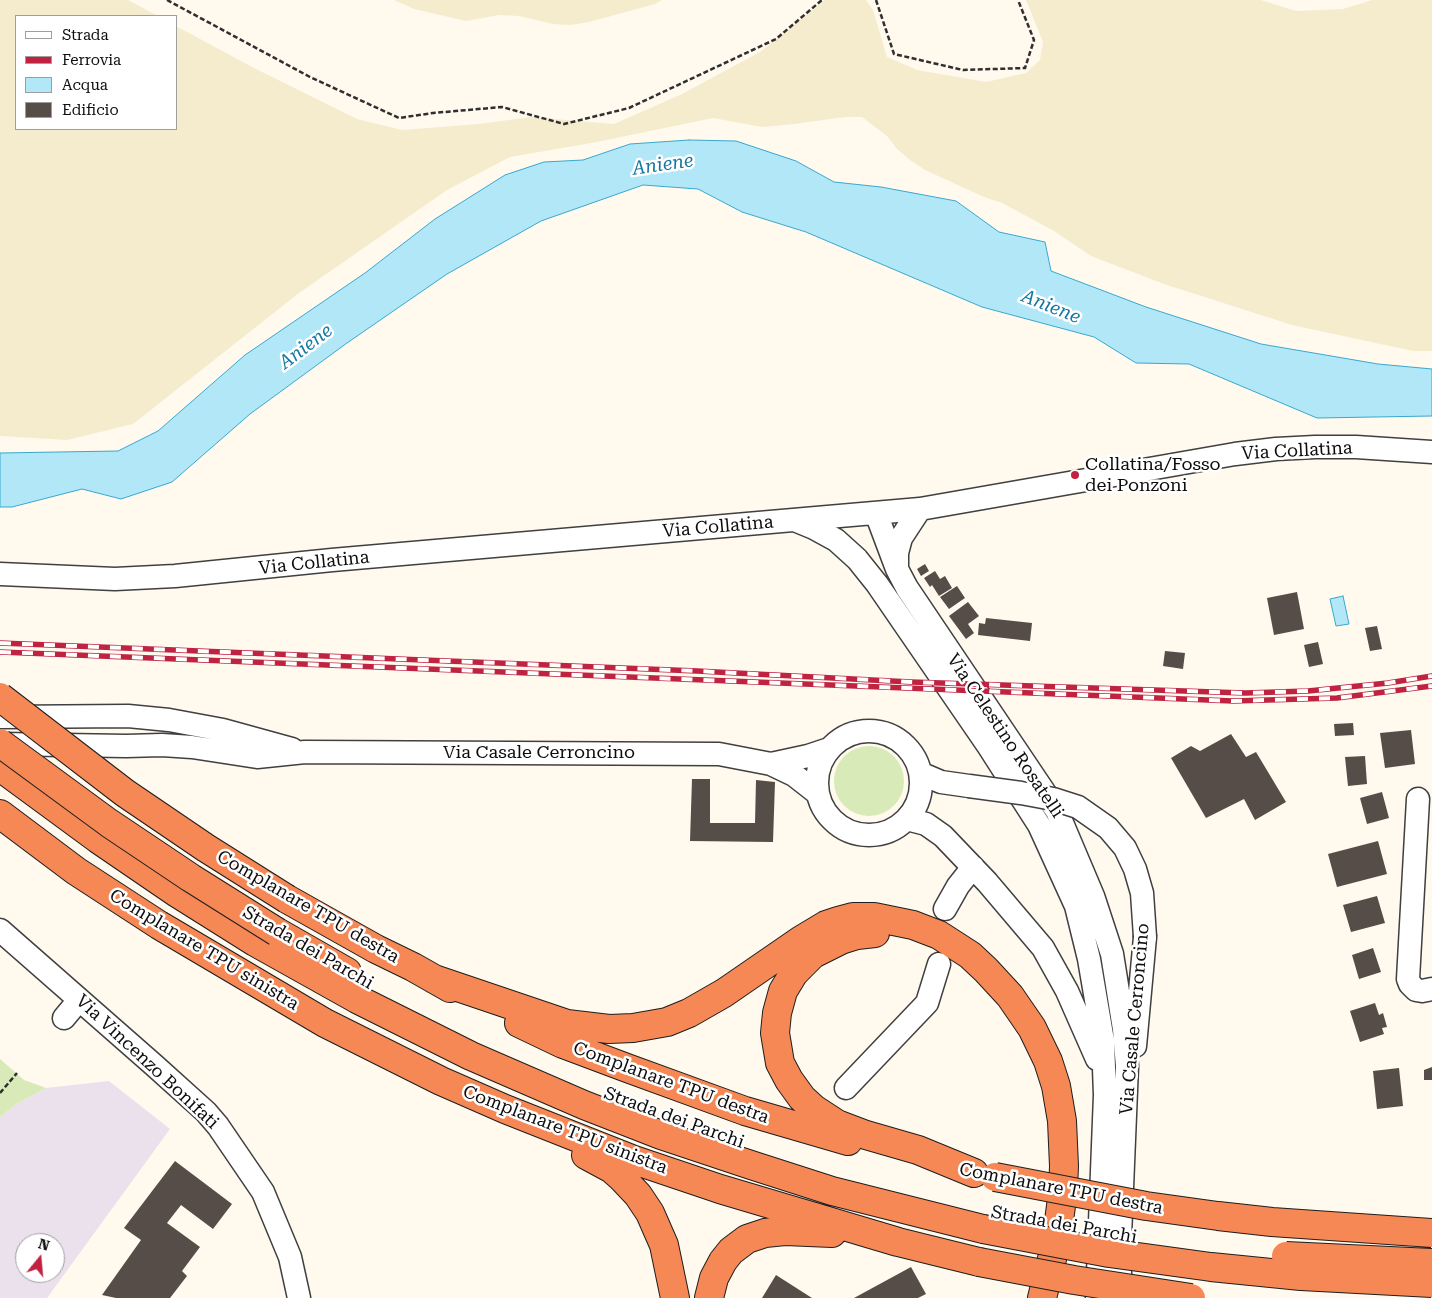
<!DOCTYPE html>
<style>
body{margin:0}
#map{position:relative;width:1432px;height:1298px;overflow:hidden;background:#fff9ee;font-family:"Roboto Serif",serif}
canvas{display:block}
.legend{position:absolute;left:15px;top:15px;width:162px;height:115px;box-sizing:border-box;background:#fff;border:1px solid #9e9e9e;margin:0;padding:6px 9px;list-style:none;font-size:15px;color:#0d0d0d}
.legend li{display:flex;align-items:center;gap:10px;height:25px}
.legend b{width:25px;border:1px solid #9e9e9e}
.north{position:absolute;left:15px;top:1233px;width:50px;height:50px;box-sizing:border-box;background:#fff;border:1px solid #9e9e9e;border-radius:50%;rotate:17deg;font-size:14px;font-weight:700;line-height:20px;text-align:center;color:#0d0d0d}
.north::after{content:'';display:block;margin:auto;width:18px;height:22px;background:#bf2341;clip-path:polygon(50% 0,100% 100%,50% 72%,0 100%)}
</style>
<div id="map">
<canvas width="1432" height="1298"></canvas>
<ul class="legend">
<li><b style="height:6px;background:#fff"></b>Strada</li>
<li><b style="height:6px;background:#bf2341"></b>Ferrovia</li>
<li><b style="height:14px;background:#b2e7f7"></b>Acqua</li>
<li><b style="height:14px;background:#564d49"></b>Edificio</li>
</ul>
<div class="north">N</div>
</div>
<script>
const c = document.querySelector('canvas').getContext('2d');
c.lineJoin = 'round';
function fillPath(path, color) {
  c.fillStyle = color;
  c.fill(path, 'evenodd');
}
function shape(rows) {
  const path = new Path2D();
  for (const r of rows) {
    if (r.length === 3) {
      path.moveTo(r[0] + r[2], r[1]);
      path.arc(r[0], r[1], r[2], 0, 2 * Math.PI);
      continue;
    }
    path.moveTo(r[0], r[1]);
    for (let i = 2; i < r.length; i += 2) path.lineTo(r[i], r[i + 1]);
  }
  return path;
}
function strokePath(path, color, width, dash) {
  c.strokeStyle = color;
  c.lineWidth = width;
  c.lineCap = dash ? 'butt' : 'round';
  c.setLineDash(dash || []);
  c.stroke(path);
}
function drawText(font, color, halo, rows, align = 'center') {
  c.font = font + ' "Roboto Serif",serif';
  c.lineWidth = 5;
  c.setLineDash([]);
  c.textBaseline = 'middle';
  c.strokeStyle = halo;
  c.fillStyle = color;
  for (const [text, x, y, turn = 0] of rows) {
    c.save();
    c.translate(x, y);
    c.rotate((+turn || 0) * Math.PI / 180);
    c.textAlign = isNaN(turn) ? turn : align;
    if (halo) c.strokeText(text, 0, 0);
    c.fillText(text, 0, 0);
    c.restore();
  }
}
fillPath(shape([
 [109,1081,170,1129,47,1298,0,1298,0,1117,16,1104,46,1088],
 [25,1243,55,1243,55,1273,25,1273]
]), '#eae1ec');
fillPath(shape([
 [0,0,128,0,158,16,16,16,16,129,176,129,176,26,252,67,357,119,402,130,479,124,531,117,614,124,682,94,760,52,825,0,866,0,873,10,887,57,917,70,986,82,1026,73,1040,60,1043,42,1026,0,1261,0,1296,11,1343,9,1372,0,1432,0,1432,351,1413,351,1292,325,1164,284,1091,256,1054,231,1002,203,984,197,925,170,910,160,897,149,887,136,862,117,845,117,794,124,762,127,713,118,597,142,510,157,447,190,299,293,133,424,67,440,0,436],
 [394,0,662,0,655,4,589,22,571,25,553,24,519,16,499,15,466,21,414,9]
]), '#f5ecce');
fillPath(shape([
 [869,781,35],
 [0,1059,24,1080,46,1088,16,1104,0,1117]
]), '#d8eab7');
const water = shape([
 [689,140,736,141,796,161,834,182,881,187,956,201,999,232,1045,242,1051,271,1146,307,1261,344,1378,364,1432,369,1432,416,1317,418,1189,364,1136,363,1094,337,982,307,806,232,742,212,698,189,643,185,541,221,447,274,347,343,250,414,172,482,121,499,82,489,12,507,0,507,0,453,118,451,158,431,245,355,365,273,435,219,505,175,544,162,583,160,630,144,689,140],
 [1343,596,1349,624,1336,626,1330,599,1343,596]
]);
fillPath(water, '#b2e7f7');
strokePath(water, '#38a8cf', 1);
fillPath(shape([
 [925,564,929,571,921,576,917,569],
 [935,571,940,579,945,576,952,588,939,596,932,585,930,587,924,578],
 [957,586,965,598,949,609,940,597],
 [1297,592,1304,629,1274,635,1267,598],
 [968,602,979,616,968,624,974,633,966,639,949,616],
 [986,618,1032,623,1030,641,978,635,979,623,985,624],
 [1377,626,1382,649,1370,651,1365,628],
 [1318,642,1323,664,1309,667,1304,645],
 [1165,651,1185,653,1183,669,1163,666],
 [1353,723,1354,735,1335,736,1334,724],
 [1411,730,1415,764,1385,768,1380,733],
 [1231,734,1246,757,1256,752,1286,802,1255,820,1244,799,1206,818,1171,758,1191,746,1200,751],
 [1365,756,1367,784,1348,786,1345,757],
 [692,779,710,779,710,823,755,823,756,780,775,782,773,842,690,841],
 [1382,792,1389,818,1367,824,1360,798],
 [1378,841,1387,874,1337,887,1328,854],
 [1377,896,1385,923,1351,932,1343,905],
 [1373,948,1381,972,1359,979,1352,955],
 [1375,1003,1379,1015,1383,1013,1387,1027,1382,1028,1384,1034,1360,1042,1350,1011],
 [1432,1067,1432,1080,1424,1080,1424,1070],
 [1399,1068,1403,1106,1377,1109,1373,1071],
 [175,1161,232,1204,213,1229,181,1205,167,1223,200,1247,182,1271,187,1276,170,1298,116,1298,102,1295,141,1240,124,1228],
 [911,1267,926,1294,918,1298,854,1298],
 [776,1275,812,1298,762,1298]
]), '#564d49');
const minor = shape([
 [876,513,897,569,907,588,1057,811,1093,896,1112,954,1124,1029,1127,1066,1119,1261,1122,1298],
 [797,521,814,528,836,540,857,559,877,584,989,747,1039,825,1076,906,1089,959,1103,1041,1105,1095,1097,1298],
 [897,565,897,553,901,538,920,509],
 [0,574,115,579,175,576,332,560,920,509,1235,454,1276,449,1315,447,1356,447,1432,452],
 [0,717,128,716,169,720,223,730,292,749],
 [869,783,52],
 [0,744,126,746,162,745,192,747,257,757,305,752,719,754,771,764,794,775,817,793],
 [771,764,808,756,829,749],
 [920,773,941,782,969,786],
 [1418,799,1408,979,1410,984,1416,990,1422,991,1432,989],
 [907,819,926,824,943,836,987,882,1043,948,1067,991,1097,1059],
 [945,909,958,886,973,867],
 [0,930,155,1066,206,1112,218,1126,263,1192,290,1257,299,1298],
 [64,1018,79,1000],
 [1135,1046,1145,937],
 [846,1088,927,1003,939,964]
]);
const highway = shape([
 [0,767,98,839,177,893,255,942,357,999,471,1056,584,1105,661,1135,751,1165,832,1191,983,1229],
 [0,814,76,871,159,925,325,1023,441,1081,505,1109,634,1160,720,1189,898,1242,979,1262],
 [287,899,376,949,413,967,450,988],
 [277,932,347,972],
 [875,933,857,935,841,940,813,954,794,973,783,991,777,1013,775,1033,780,1063,789,1080,802,1098,814,1109,837,1124,866,1135,918,1150,974,1173],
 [434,979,567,1024,609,1029,633,1028,667,1022,689,1013,724,993,801,940,826,925,838,921,853,917,874,917,913,925,939,935,970,955,986,970,1010,996,1032,1028,1048,1061,1056,1086,1062,1121,1064,1166,1063,1191,1056,1243,1042,1298],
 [519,1023,563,1044,627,1068,745,1111,848,1141],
 [586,1155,612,1169,621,1177,638,1195,650,1213,664,1245,675,1298],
 [709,1298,714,1278,723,1261,731,1251,747,1239,765,1233,785,1231,832,1233]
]);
strokePath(minor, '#404040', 25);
strokePath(highway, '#1e1e1e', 30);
strokePath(shape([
 [167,0,310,77,399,118,433,113,502,107,564,124,629,108,776,39,822,0],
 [876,0,894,54,963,70,1025,68,1034,40,1018,0],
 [0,1093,17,1073]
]), '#2f2f2f', 2.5, [5, 2.5]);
strokePath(minor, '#fff', 22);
strokePath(highway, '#f68855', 28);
const rail = shape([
 [0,643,697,671,911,682,1245,693,1308,691,1388,683,1432,676],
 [0,652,1233,701,1337,698,1432,686]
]);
strokePath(rail, '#bf2341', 5.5);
strokePath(rail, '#fff', 4, [11]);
const minorBridge = shape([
 [969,786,1021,793,1053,799,1078,807,1108,828,1125,848,1135,869,1142,893,1145,937]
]);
const highwayBridge = shape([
 [0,697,125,793,206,848,287,899],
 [0,743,109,823,191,878,277,932],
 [995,1177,1146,1206,1218,1216,1272,1222,1432,1233],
 [983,1229,1109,1253,1211,1267,1301,1276,1432,1283],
 [1286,1256,1432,1263],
 [979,1262,1074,1280,1191,1298]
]);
strokePath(minorBridge, '#404040', 25, []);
strokePath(highwayBridge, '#1e1e1e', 30, []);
strokePath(minorBridge, '#fff', 22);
strokePath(highwayBridge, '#f68855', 28);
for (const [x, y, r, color] of [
 [1075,475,5,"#bf2341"]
]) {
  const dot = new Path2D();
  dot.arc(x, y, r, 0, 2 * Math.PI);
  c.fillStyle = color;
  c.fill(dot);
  strokePath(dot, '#fff', 2);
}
drawText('18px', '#0d0d0d', '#fff', [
 ["Via Collatina",1297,451,-3],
 ["Via Collatina",718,527,-5],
 ["Via Collatina",314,563,-6],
 ["Via Celestino Rosatelli",1005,736,56],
 ["Via Casale Cerroncino",539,753],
 ["Complanare TPU destra",308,907,30],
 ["Strada dei Parchi",308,948,30],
 ["Complanare TPU sinistra",204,950,31],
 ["Via Casale Cerroncino",1135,1019,-85],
 ["Via Vincenzo Bonifati",147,1062,43],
 ["Complanare TPU destra",671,1083,20],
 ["Strada dei Parchi",674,1118,20],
 ["Complanare TPU sinistra",565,1130,21],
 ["Complanare TPU destra",1061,1189,11],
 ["Strada dei Parchi",1064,1225,10]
]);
drawText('18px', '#0d0d0d', '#fff', [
 ["Collatina/Fosso",1085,465],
 ["dei Ponzoni",1085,486]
], 'left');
drawText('italic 19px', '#1577a1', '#fff', [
 ["Aniene",663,165,-8],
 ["Aniene",1051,307,22],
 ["Aniene",306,347,-37]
]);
</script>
